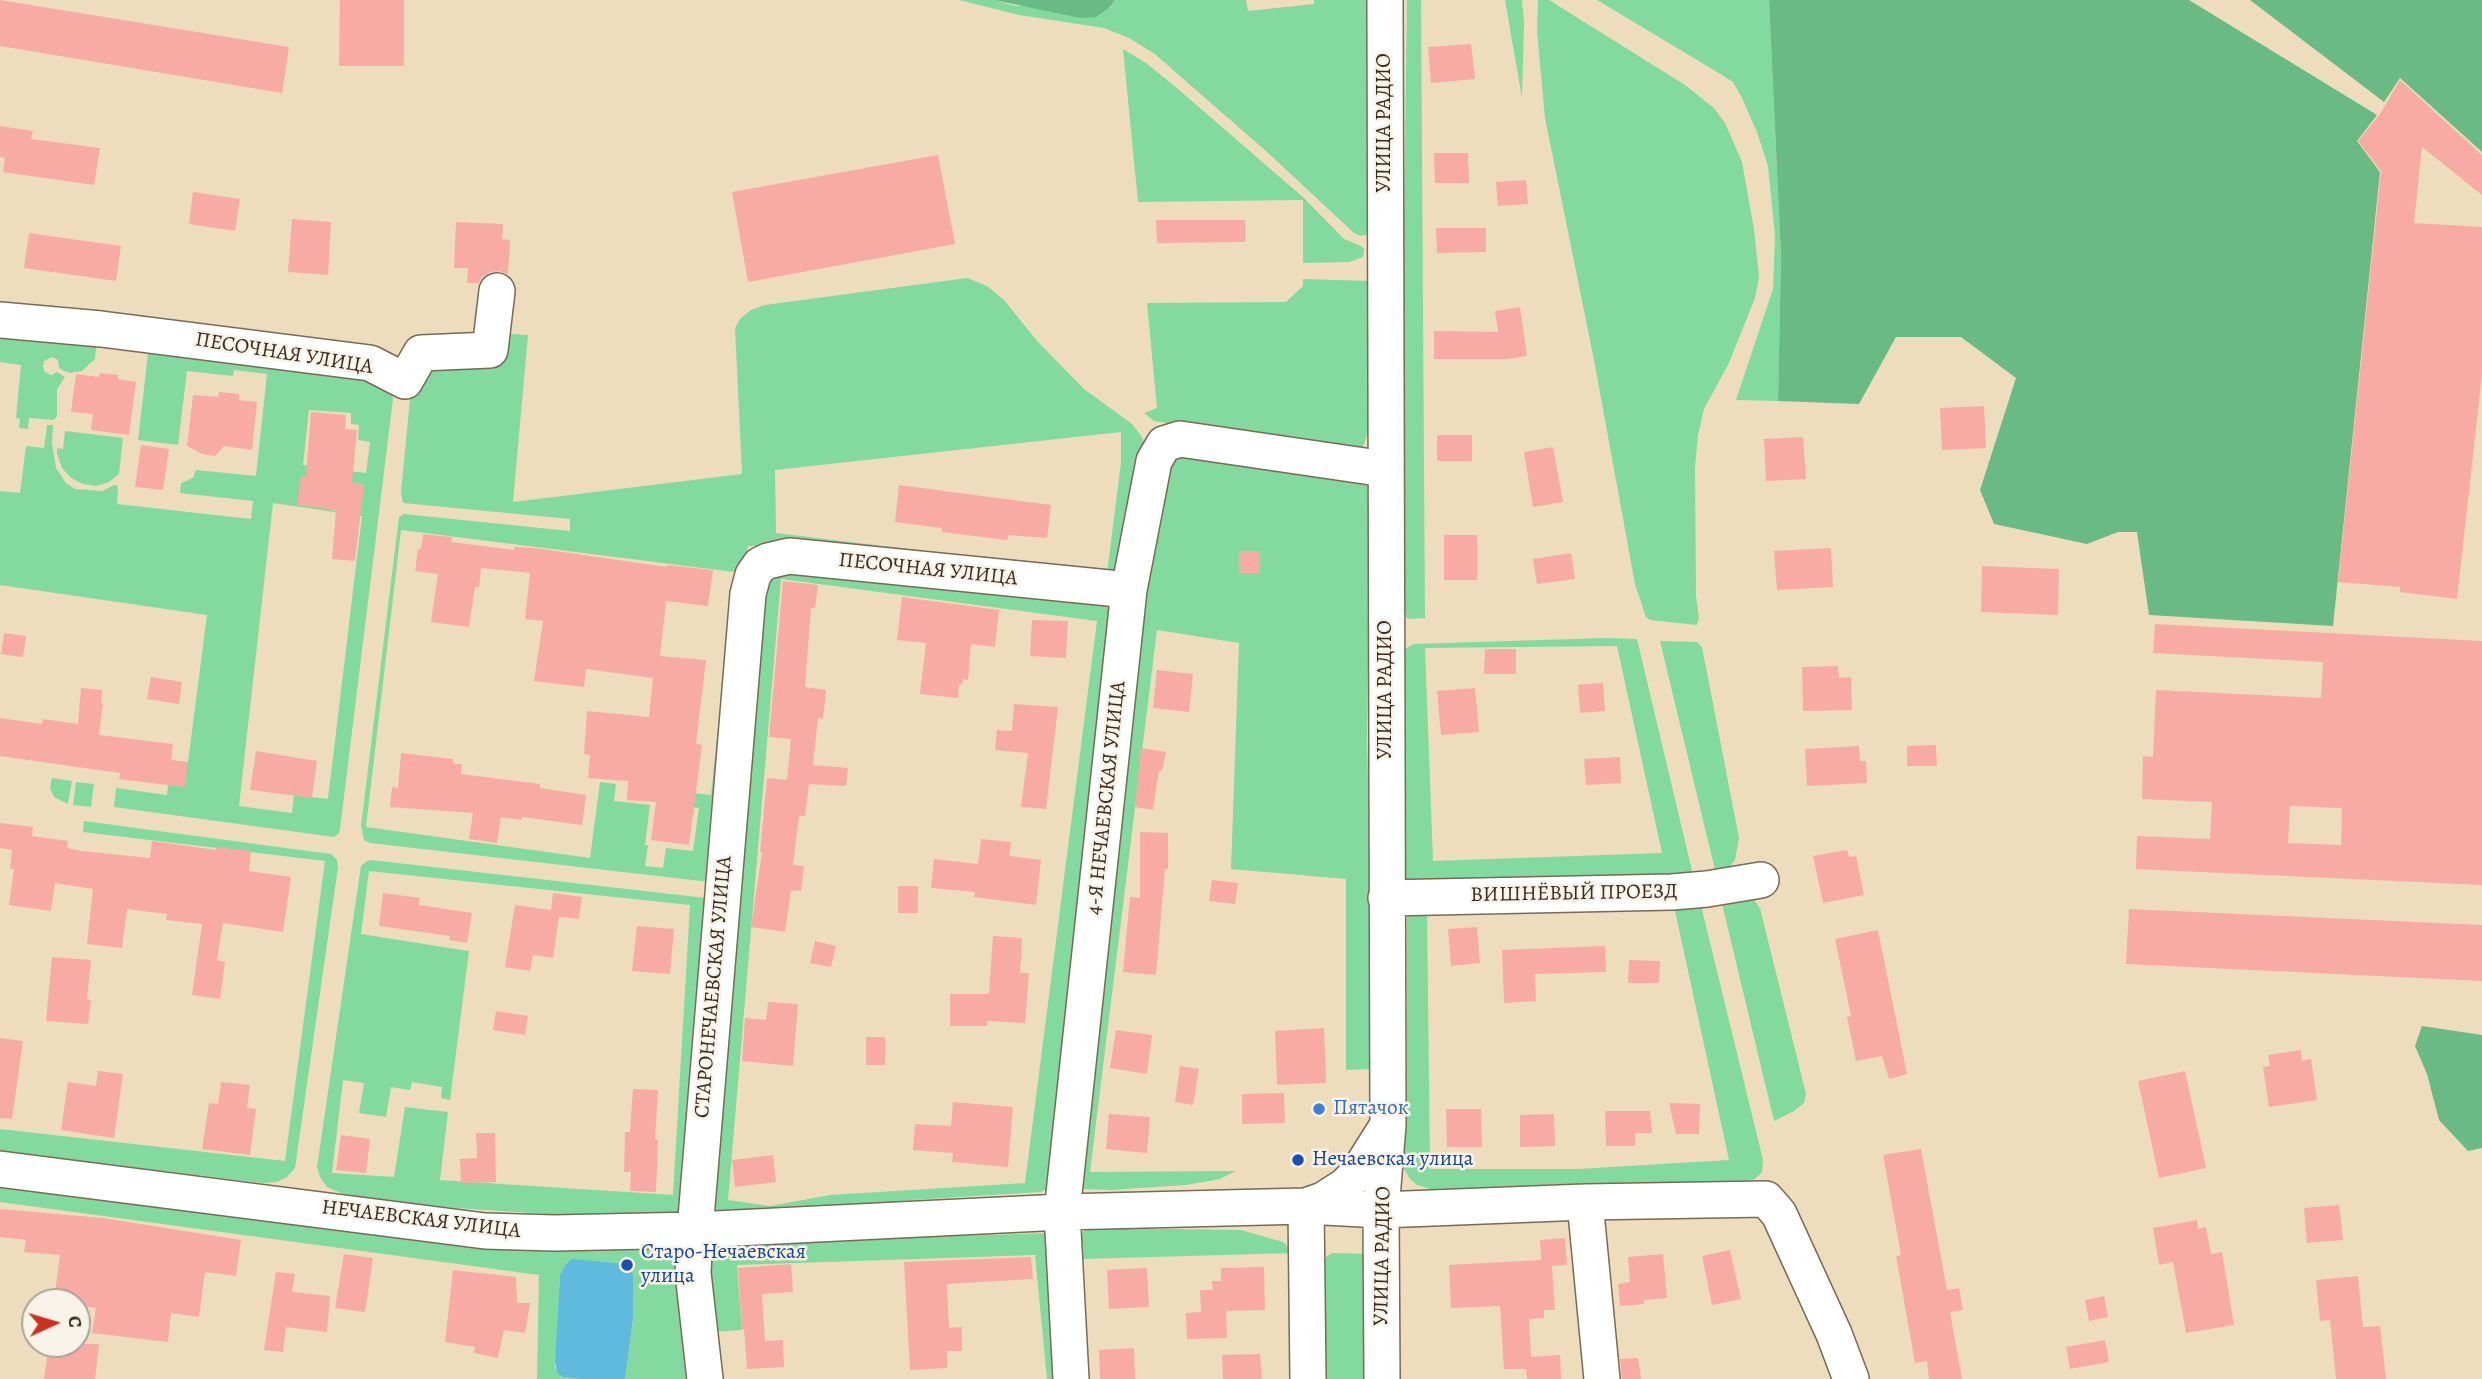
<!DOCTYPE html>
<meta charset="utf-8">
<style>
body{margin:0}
#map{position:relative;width:2482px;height:1379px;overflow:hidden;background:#eeddbc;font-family:Alegreya,serif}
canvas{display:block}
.north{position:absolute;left:21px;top:1288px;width:70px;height:70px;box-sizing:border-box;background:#f7f3e8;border:2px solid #aca397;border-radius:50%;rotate:86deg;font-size:19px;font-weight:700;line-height:28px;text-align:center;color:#3b2a1e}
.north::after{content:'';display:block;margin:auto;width:24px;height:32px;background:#c8321e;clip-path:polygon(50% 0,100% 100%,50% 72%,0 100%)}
</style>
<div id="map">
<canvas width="2482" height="1379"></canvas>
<div class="north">С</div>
</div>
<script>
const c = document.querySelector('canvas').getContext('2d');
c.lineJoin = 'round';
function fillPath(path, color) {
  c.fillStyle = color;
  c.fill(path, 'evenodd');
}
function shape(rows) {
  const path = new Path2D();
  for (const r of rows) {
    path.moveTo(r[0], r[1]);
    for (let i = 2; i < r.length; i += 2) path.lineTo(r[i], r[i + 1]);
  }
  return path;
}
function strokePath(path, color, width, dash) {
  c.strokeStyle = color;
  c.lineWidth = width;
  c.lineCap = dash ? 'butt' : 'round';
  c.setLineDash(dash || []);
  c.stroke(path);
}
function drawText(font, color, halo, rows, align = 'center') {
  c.font = font + ' Alegreya,serif';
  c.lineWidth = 5;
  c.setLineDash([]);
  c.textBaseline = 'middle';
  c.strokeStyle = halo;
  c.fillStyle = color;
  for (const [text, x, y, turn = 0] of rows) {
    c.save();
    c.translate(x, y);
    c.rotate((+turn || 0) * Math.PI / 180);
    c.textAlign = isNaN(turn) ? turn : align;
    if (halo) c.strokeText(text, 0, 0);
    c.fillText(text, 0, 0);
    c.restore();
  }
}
fillPath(shape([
 [959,0,994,0,1016,6,1110,8,1115,0,1246,0,1248,11,1314,4,1314,0,1368,0,1368,234,1361,236,1354,233,1266,151,1189,84,1155,54,1129,38,1104,28,1019,15],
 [1407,0,1421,0,1425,618,1410,619,1407,618,1404,612,1401,444],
 [1505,0,1522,0,1524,23,1522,98],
 [1538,0,1549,0,1685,85,1714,108,1725,123,1742,162,1754,229,1759,277,1755,298,1728,365,1704,409,1698,435,1695,467,1696,596,1699,618,1697,625,1650,620,1646,617,1635,584,1594,360,1545,118,1537,31],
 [1597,0,1769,0,1781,256,1778,401,1736,400,1773,289,1775,236,1768,166,1757,132,1742,98,1733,82,1722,75],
 [1123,49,1146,63,1178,89,1304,198,1344,239,1361,246,1364,249,1363,257,1349,262,1303,263,1303,200,1138,202],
 [967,278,987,286,1004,300,1038,342,1084,389,1132,424,1142,437,1146,449,1145,462,1126,569,1119,578,1102,582,830,548,748,546,710,882,370,843,364,840,361,826,399,517,404,514,570,531,570,519,403,503,401,492,411,388,423,368,495,363,496,333,528,335,513,502,742,474,735,328,741,318,751,310,765,305],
 [1121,432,1121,463,1107,573,776,533,775,470],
 [401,530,734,572,711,795,659,789,658,802,699,808,693,851,666,848,663,868,645,866,648,845,645,845,650,805,614,801,616,784,600,782,590,858,366,827],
 [1303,279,1369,281,1369,430,1363,447,1359,450,1154,421,1144,413,1157,408,1147,303,1286,302,1303,286],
 [0,329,93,342,96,347,95,359,82,371,70,373,64,371,59,368,58,360,52,357,44,361,43,367,45,372,51,375,57,372,65,377,57,389,57,416,54,420,29,418,28,429,19,428,20,419,16,418,21,365,0,362],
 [149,345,378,372,391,386,393,399,340,829,339,833,334,837,114,807,116,788,167,795,168,785,188,762,207,615,0,585,0,491,20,493,26,446,44,448,47,425,53,425,52,443,56,468,66,483,75,489,102,491,114,485,118,486,117,504,251,519,253,501,180,493,181,483,193,478,196,470,256,476,267,374,234,370,233,376,187,371,178,445,138,440],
 [309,410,351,413,351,424,359,425,358,440,370,442,366,473,303,465],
 [334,481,364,485,360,513,331,510],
 [273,503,362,516,328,799,294,795,292,813,239,806],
 [65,431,123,438,119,474,109,482,96,486,83,484,71,478,62,468,57,454,57,448,63,449],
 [1179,453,1361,479,1367,486,1370,500,1367,738,1375,1060,1371,1069,1346,1070,1346,879,1231,869,1239,643,1157,630,1090,1172,1236,1171,1220,1179,1186,1185,1111,1190,1083,1189,1079,1182,1155,489],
 [783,567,1113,601,1049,1188,1041,1192,911,1200,763,1215,705,1215,761,583],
 [781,579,1097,621,1025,1183,830,1195,770,1206,728,1200],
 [1605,638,1637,639,1694,879,1414,884,1407,879,1403,874,1404,650,1413,644],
 [1617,646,1662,853,1433,861,1425,648],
 [1660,641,1697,642,1702,647,1739,838,1735,860,1729,868,1716,874],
 [52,778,72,781,68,804,54,797,50,788],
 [76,782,94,784,91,807,73,805],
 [84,821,323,853,331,854,337,860,338,867,295,1168,287,1177,277,1182,263,1183,0,1151,0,1129,285,1161,325,861,83,832],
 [371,860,706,898,687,1215,619,1219,384,1203,346,1195,327,1187,320,1177,317,1167,361,866,367,861],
 [369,871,690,905,673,1195,440,1180,448,1112,405,1107,394,1177,332,1173,343,1080,364,1083,359,1113,386,1117,391,1087,410,1090,412,1082,442,1087,441,1098,450,1100,469,951,361,934],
 [1719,891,1749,893,1760,908,1806,1094,1804,1103,1794,1111,1774,1121],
 [1698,893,1763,1160,1762,1172,1755,1179,1732,1184,1558,1191,1437,1191,1417,1185,1410,1179,1403,1167,1407,1121,1407,918,1412,908,1424,901],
 [1674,906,1729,1160,1578,1169,1430,1169,1427,910],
 [0,1183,673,1246,677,1250,699,1379,625,1379,633,1320,633,1276,565,1265,560,1275,555,1368,562,1377,580,1379,537,1379,539,1275,0,1202],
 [1093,1228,1241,1230,1283,1242,1294,1253,1082,1259,1085,1301,1078,1302,1079,1236,1084,1231],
 [1048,1233,1066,1379,1047,1379,1035,1255,737,1265,742,1330,710,1332,702,1248,714,1244],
 [1332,1253,1374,1254,1380,1379,1317,1379,1320,1261]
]), '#83da9e');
fillPath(shape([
 [994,0,1115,0,1110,7,1096,17,1080,18],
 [1769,0,2189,0,2377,115,2357,141,2380,172,2333,626,2149,615,2137,532,2118,532,2087,544,1994,524,1980,490,2016,378,1961,337,1896,337,1859,404,1778,401,1781,256],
 [2250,0,2482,0,2482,152,2400,78,2384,102],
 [2422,1026,2482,1035,2482,1148,2468,1151,2439,1120,2427,1074,2415,1046]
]), '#6aba85');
fillPath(shape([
 [572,1259,625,1264,630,1269,633,1276,633,1320,625,1379,580,1379,563,1377,557,1373,555,1361,560,1275,565,1265]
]), '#60badd');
fillPath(shape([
 [0,0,289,47,282,93,0,46],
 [340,0,404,0,404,66,339,66],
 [1471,44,1475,79,1431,83,1428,47],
 [2400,80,2482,155,2482,195,2422,147,2414,223,2482,227,2482,374,2457,599,2400,592,2400,587,2338,582,2381,171,2358,141,2380,114],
 [0,126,33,131,31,139,100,148,94,185,3,172,5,158,0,157],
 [1434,153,1468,153,1469,183,1435,183],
 [938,155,955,244,748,282,732,192],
 [1526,180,1528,204,1498,206,1496,182],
 [193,192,240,199,235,231,189,224],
 [292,219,331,222,328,275,288,272],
 [1156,220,1245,220,1245,242,1157,243],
 [456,222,503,224,502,239,510,240,508,274,499,271,490,272,481,278,479,283,467,283,468,268,454,268],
 [1436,228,1486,228,1486,252,1437,253],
 [29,233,121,246,116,281,24,268],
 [1520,307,1527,356,1507,359,1434,359,1434,331,1498,332,1495,311],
 [100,373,118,375,118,379,136,382,129,435,91,430,93,414,71,412,76,374,99,377],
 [219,392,239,394,239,400,257,402,252,450,224,446,215,456,202,454,187,446,193,395,218,397],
 [1984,406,1986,448,1942,450,1940,408],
 [311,412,346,415,345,429,357,430,352,483,364,485,355,561,332,559,336,510,297,505,301,476,306,477],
 [1437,435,1472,435,1472,461,1437,461],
 [1803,437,1806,479,1766,481,1764,439],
 [141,445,169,449,163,490,135,487],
 [1553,447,1563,502,1533,507,1524,452],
 [899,485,1051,505,1047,538,1008,535,1007,540,942,532,942,528,895,522],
 [423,534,452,537,451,542,514,550,515,547,535,548,667,567,667,565,713,570,708,606,666,601,660,656,706,660,696,744,702,745,689,845,651,840,656,802,627,800,628,781,588,778,590,755,584,754,587,711,649,717,653,678,586,669,584,687,534,681,543,621,525,619,530,573,481,568,479,587,475,587,469,627,431,622,438,574,415,571,418,549,421,549],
 [1444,535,1477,535,1477,580,1444,580],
 [1831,548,1833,587,1777,590,1774,551],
 [1239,551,1260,551,1260,573,1239,573],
 [1571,553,1575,579,1537,584,1533,559],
 [1982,566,2059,569,2058,615,1981,612],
 [783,581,818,585,815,608,811,608,805,687,826,690,823,719,818,718,813,765,848,768,846,786,809,784,805,816,799,816,793,865,804,866,801,891,791,890,785,932,751,927,762,852,760,852,767,778,787,780,791,739,769,737],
 [902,597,999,610,995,647,971,644,968,680,963,679,962,685,959,684,958,698,920,694,926,643,897,640],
 [1032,620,1068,621,1066,658,1030,656],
 [2155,624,2482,641,2482,885,2136,869,2137,836,2210,839,2212,802,2142,799,2143,756,2153,757,2156,690,2321,698,2323,662,2153,653],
 [2290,806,2342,808,2341,845,2288,843],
 [4,633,26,636,23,657,1,654],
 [1485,649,1516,649,1516,674,1484,674],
 [1838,666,1839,678,1851,677,1852,710,1803,711,1802,667],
 [1157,670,1193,674,1189,712,1153,708],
 [151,677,182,682,179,704,147,699],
 [1603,683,1605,711,1580,713,1578,685],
 [81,688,102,690,101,704,103,704,99,735,173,744,171,760,188,762,185,787,119,779,120,773,0,756,0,718,42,724,43,719,78,724],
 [1475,688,1479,732,1441,735,1437,691],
 [1014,704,1058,707,1046,809,1021,807,1028,753,995,750,997,730,1012,731],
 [1936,745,1937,766,1907,766,1907,746],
 [1859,746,1860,761,1866,761,1867,783,1807,786,1805,749],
 [1141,748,1166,752,1162,771,1159,770,1153,810,1135,807],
 [256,751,317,761,312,798,250,790],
 [401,753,453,759,453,764,462,764,461,774,540,784,540,788,586,795,582,825,522,817,521,820,501,817,497,843,469,839,473,813,390,807,392,787,398,788],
 [1620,757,1621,783,1586,785,1584,759],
 [0,823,33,827,32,836,68,841,67,848,82,851,150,858,152,841,216,850,216,847,251,851,249,871,291,877,283,932,223,923,217,960,225,962,220,999,192,995,202,924,166,920,167,914,127,909,122,948,87,944,93,889,55,883,51,911,9,905,14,869,10,869,12,850,0,848],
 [1140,832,1168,833,1168,869,1165,869,1156,975,1123,972,1130,897,1140,898],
 [981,839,1011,842,1009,856,1041,860,1036,905,974,897,975,892,931,888,934,859,978,864],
 [1847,850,1849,857,1856,856,1864,895,1823,903,1813,856],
 [1212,880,1238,883,1235,904,1209,901],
 [898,886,918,886,918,913,898,913],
 [383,893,420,898,419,905,472,913,467,943,449,940,450,936,379,926],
 [553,893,582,897,579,919,559,917,553,958,533,955,530,971,505,967,515,905,551,910],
 [2129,909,2482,925,2482,981,2126,964],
 [637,926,674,929,670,974,632,971],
 [1477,927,1480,963,1451,966,1448,929],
 [1878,930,1907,1074,1889,1079,1882,1056,1856,1061,1847,1017,1851,1016,1835,939],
 [993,936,1022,938,1020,973,1029,973,1025,1023,987,1021,987,1026,950,1026,950,994,989,994],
 [815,941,836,946,831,967,810,963],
 [1605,946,1606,972,1535,974,1536,1001,1504,1003,1502,950],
 [52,957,91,960,87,999,91,1000,88,1024,46,1021],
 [1629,960,1660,961,1659,983,1628,983],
 [768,1002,798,1004,793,1066,742,1061,745,1018,766,1020],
 [496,1011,528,1016,525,1035,493,1030],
 [1324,1028,1326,1083,1277,1085,1275,1031],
 [1116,1030,1152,1035,1147,1074,1110,1068],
 [866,1037,885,1037,885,1065,866,1065],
 [0,1038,23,1041,12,1119,0,1118],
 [2301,1050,2302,1061,2311,1059,2317,1100,2269,1107,2263,1067,2270,1066,2268,1055],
 [1180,1066,1199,1069,1193,1105,1175,1102],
 [98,1071,123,1074,114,1138,61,1130,68,1082,96,1086],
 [2185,1071,2206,1168,2159,1178,2138,1081],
 [221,1082,250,1085,247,1108,256,1109,250,1155,202,1149,209,1103,218,1104],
 [633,1089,658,1090,655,1140,658,1140,656,1192,630,1191,631,1172,624,1172,625,1132,630,1132],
 [1284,1093,1285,1123,1242,1124,1242,1094],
 [953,1102,1013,1107,1008,1167,952,1162,953,1153,913,1150,915,1124,951,1126],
 [1669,1103,1700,1104,1699,1134,1676,1134],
 [1446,1109,1481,1109,1482,1147,1447,1147],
 [1605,1111,1650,1111,1652,1133,1635,1133,1635,1146,1606,1146],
 [1109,1114,1150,1117,1147,1153,1106,1149],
 [1554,1114,1555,1146,1520,1147,1520,1115],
 [476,1133,495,1133,496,1182,461,1183,460,1159,477,1158],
 [341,1135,370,1139,366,1173,336,1170],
 [1921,1149,1947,1290,1959,1288,1963,1310,1950,1312,1962,1379,1929,1379,1927,1361,1915,1363,1896,1256,1901,1255,1883,1155],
 [773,1155,776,1182,735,1187,732,1160],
 [2339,1205,2343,1240,2307,1243,2304,1208],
 [0,1209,103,1218,241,1240,236,1276,205,1272,199,1317,171,1313,168,1342,92,1333,96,1308,77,1305,77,1302,54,1301,60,1255,24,1252,26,1240,0,1237],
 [2197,1220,2198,1229,2206,1227,2211,1254,2222,1252,2234,1325,2186,1333,2173,1262,2159,1265,2153,1228],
 [1565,1238,1567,1265,1552,1266,1555,1310,1544,1310,1544,1318,1529,1319,1531,1357,1560,1355,1561,1379,1527,1379,1526,1369,1504,1369,1500,1306,1451,1308,1449,1265,1541,1260,1540,1240],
 [1730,1250,1741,1299,1712,1305,1702,1256],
 [344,1254,373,1258,365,1312,335,1308],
 [1663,1254,1667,1298,1644,1300,1644,1304,1620,1306,1618,1284,1630,1282,1628,1257],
 [1031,1257,1033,1279,947,1284,949,1328,962,1327,962,1351,947,1351,947,1368,910,1370,904,1262],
 [791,1264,793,1292,762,1294,765,1341,783,1340,784,1367,747,1369,744,1329,742,1329,738,1268],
 [1264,1267,1265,1310,1226,1311,1227,1338,1187,1339,1186,1313,1201,1312,1200,1290,1213,1290,1212,1281,1221,1281,1221,1268],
 [1147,1268,1149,1307,1109,1309,1107,1270],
 [453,1270,516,1277,517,1303,530,1303,525,1333,504,1330,498,1358,474,1353,475,1347,445,1342],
 [276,1272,295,1274,292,1292,330,1296,327,1332,286,1327,283,1352,264,1350],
 [2358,1276,2363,1327,2380,1326,2386,1379,2336,1379,2330,1320,2320,1321,2316,1280],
 [2104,1296,2108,1317,2089,1321,2085,1300],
 [2105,1340,2109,1362,2070,1369,2066,1347],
 [49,1344,99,1344,95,1379,44,1379],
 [1134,1348,1135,1379,1100,1379,1099,1350],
 [1260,1354,1262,1379,1223,1379,1222,1355],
 [1638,1358,1641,1379,1622,1379,1620,1359]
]), '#f8aba5');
const minor = shape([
 [0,320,101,329,370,363,405,381,421,353,490,350,497,291],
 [1386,898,1672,892,1707,889,1761,880],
 [0,1169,485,1231,554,1233,695,1230,1062,1212,1306,1206,1381,1210,1585,1202,1766,1199,1779,1214,1834,1334,1851,1379],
 [1585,1202,1602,1379],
 [1306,1206,1308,1379],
 [1306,1206,1323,1200,1345,1186,1357,1174,1386,1128],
 [705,1379,693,1273,695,1230,748,594,753,575,760,565,768,561,789,556,1129,590],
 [1071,1379,1062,1212,1129,590,1154,461,1164,444,1180,439,1385,469],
 [1382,1379,1381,1210,1388,1125,1385,0]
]);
strokePath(minor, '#7a6955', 38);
strokePath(minor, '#fff', 35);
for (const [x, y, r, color] of [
 [1319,1109,7,"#3f7fe0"],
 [1298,1160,7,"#1a4fb4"],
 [627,1265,7,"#1a4fb4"]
]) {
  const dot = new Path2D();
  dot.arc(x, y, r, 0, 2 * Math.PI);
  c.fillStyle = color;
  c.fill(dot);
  strokePath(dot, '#f7f3e8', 2.5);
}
drawText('21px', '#3b2a1e', '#f7f3e8', [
 ["УЛИЦА РАДИО",1385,123,-90],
 ["ПЕСОЧНАЯ УЛИЦА",284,354,9],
 ["ПЕСОЧНАЯ УЛИЦА",928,570,6],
 ["УЛИЦА РАДИО",1386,690,-90],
 ["4-Я НЕЧАЕВСКАЯ УЛИЦА",1107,798,-84],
 ["ВИШНЁВЫЙ ПРОЕЗД",1574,894,-1],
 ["СТАРОНЕЧАЕВСКАЯ УЛИЦА",714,987,-85],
 ["НЕЧАЕВСКАЯ УЛИЦА",421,1220,7],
 ["УЛИЦА РАДИО",1383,1256,-89]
]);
drawText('21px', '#366cbe', '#f7f3e8', [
 ["Пятачок",1333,1109]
], 'left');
drawText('21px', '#164399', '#f7f3e8', [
 ["Нечаевская улица",1312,1160],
 ["Старо-Нечаевская",641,1253],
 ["улица",641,1277]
], 'left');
</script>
